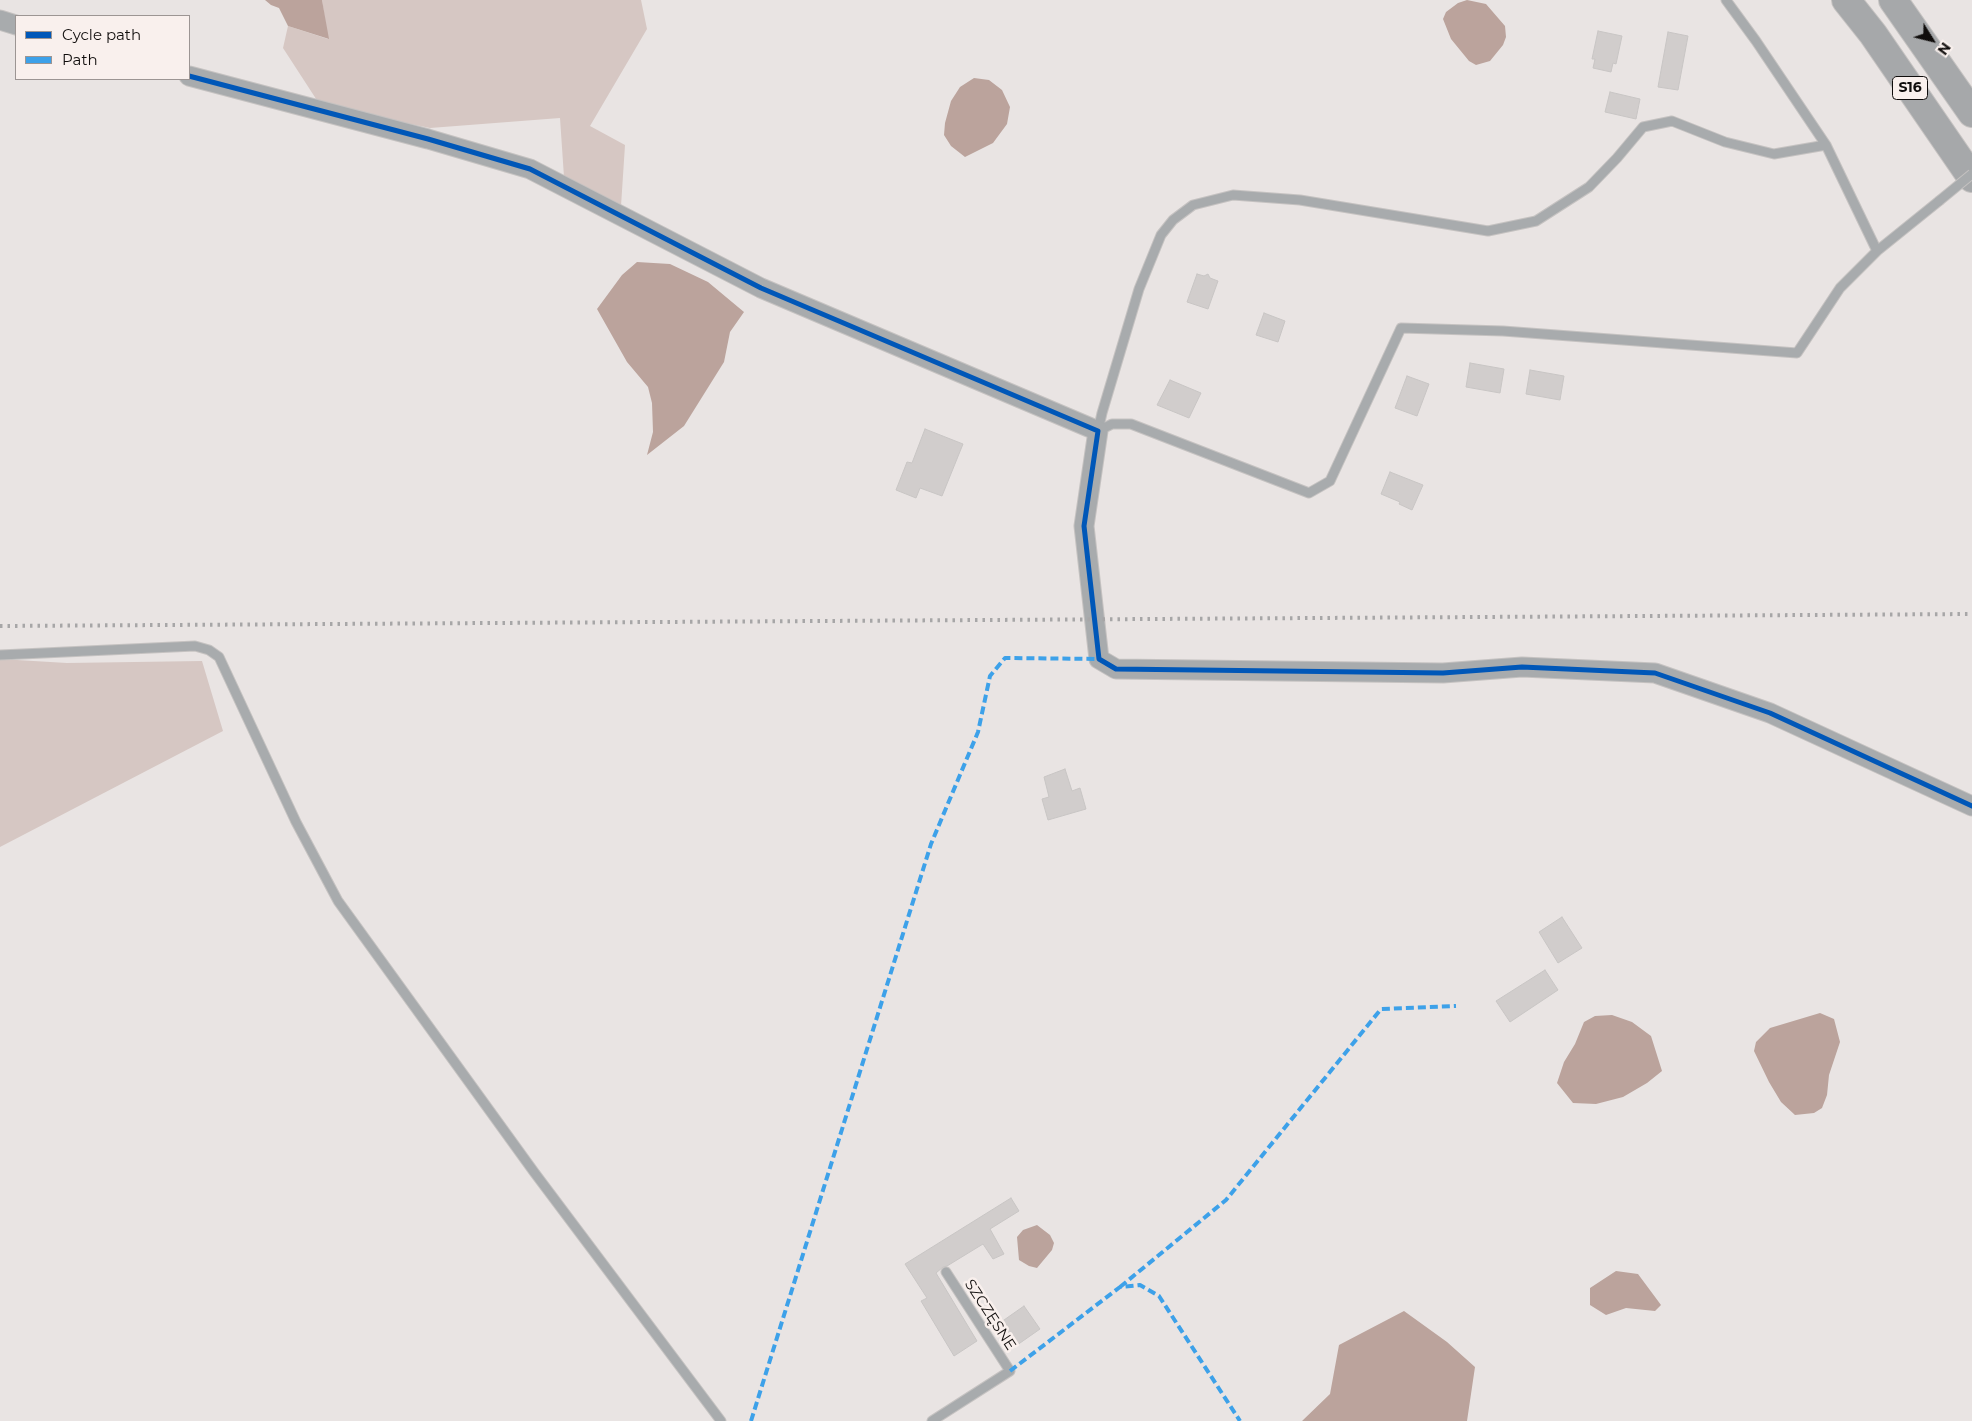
<!DOCTYPE html>
<meta charset="utf-8">
<style>
body{margin:0}
#map{position:relative;width:1972px;height:1421px;overflow:hidden;background:#e9e4e3;font-family:Montserrat,sans-serif}
canvas{display:block}
.legend{position:absolute;left:15px;top:15px;width:175px;height:65px;box-sizing:border-box;background:#f9f0ed;border:1px solid #9c9593;margin:0;padding:6px 9px;list-style:none;font-size:15px;color:#100d0c}
.legend li{display:flex;align-items:center;gap:10px;height:25px}
.legend b{width:25px;border:1px solid #9c9593}
.north{position:absolute;left:1907px;top:15px;width:50px;height:50px;-webkit-text-stroke:4px #f9f0ed;paint-order:stroke;rotate:126deg;font-size:14px;font-weight:700;line-height:20px;text-align:center;color:#100d0c}
.north::after{content:'';display:block;margin:auto;width:18px;height:22px;background:#100d0c;clip-path:polygon(50% 0,100% 100%,50% 72%,0 100%)}
</style>
<div id="map">
<canvas width="1972" height="1421"></canvas>
<ul class="legend">
<li><b style="height:6px;background:#0057b8"></b>Cycle path</li>
<li><b style="height:6px;background:#3da1e9"></b>Path</li>
</ul>
<div class="north">N</div>
</div>
<script>
const c = document.querySelector('canvas').getContext('2d');
c.lineJoin = 'round';
function fillPath(path, color) {
  c.fillStyle = color;
  c.fill(path, 'evenodd');
}
function shape(rows) {
  const path = new Path2D();
  for (const r of rows) {
    path.moveTo(r[0], r[1]);
    for (let i = 2; i < r.length; i += 2) path.lineTo(r[i], r[i + 1]);
  }
  return path;
}
function strokePath(path, color, width, dash) {
  c.strokeStyle = color;
  c.lineWidth = width;
  c.lineCap = dash ? 'butt' : 'round';
  c.setLineDash(dash || []);
  c.stroke(path);
}
function drawText(font, color, halo, rows, align = 'center') {
  c.font = font + ' Montserrat,sans-serif';
  c.lineWidth = 5;
  c.setLineDash([]);
  c.textBaseline = 'middle';
  c.strokeStyle = halo;
  c.fillStyle = color;
  for (const [text, x, y, turn = 0] of rows) {
    c.save();
    c.translate(x, y);
    c.rotate((+turn || 0) * Math.PI / 180);
    c.textAlign = isNaN(turn) ? turn : align;
    if (halo) c.strokeText(text, 0, 0);
    c.fillText(text, 0, 0);
    c.restore();
  }
}
fillPath(shape([
 [322,0,641,0,647,29,590,126,625,145,621,206,564,177,560,118,430,128,320,105,283,48,288,26,328,39],
 [0,659,67,663,202,661,223,731,0,847]
]), '#d6c7c3');
fillPath(shape([
 [265,0,322,0,329,39,288,26,279,8,271,5],
 [1467,0,1486,4,1505,26,1506,37,1503,45,1490,61,1476,65,1469,61,1451,39,1443,19,1446,12,1458,3],
 [974,78,989,80,1002,90,1010,107,1007,124,993,143,965,157,951,146,944,135,945,123,951,101,960,87],
 [637,262,670,264,708,282,744,312,730,332,724,362,684,426,647,455,653,432,652,403,648,387,627,362,597,309,622,275],
 [1820,1013,1834,1019,1840,1042,1829,1075,1827,1095,1822,1108,1814,1113,1795,1115,1781,1102,1769,1082,1754,1051,1756,1042,1770,1028],
 [1612,1015,1632,1022,1651,1036,1662,1071,1647,1083,1623,1097,1596,1104,1573,1103,1557,1083,1564,1062,1575,1044,1584,1022,1595,1016],
 [1037,1225,1050,1235,1054,1243,1052,1250,1037,1268,1029,1266,1019,1260,1017,1237,1023,1230],
 [1616,1271,1638,1274,1661,1305,1655,1311,1626,1308,1606,1315,1590,1305,1590,1288],
 [1404,1311,1447,1342,1475,1367,1467,1421,1302,1421,1330,1394,1339,1345]
]), '#bba39c');
const building = shape([
 [1598,31,1622,36,1616,64,1613,63,1611,72,1593,68,1595,59,1592,59,1598,31],
 [1668,32,1688,36,1678,90,1658,87,1668,32],
 [1610,92,1640,99,1636,119,1605,112,1610,92],
 [1197,274,1204,276,1208,274,1210,278,1218,281,1208,309,1187,302,1197,274],
 [1264,313,1285,321,1278,342,1256,335,1264,313],
 [1470,363,1504,369,1500,393,1466,387,1470,363],
 [1530,370,1564,376,1560,400,1526,394,1530,370],
 [1407,376,1429,384,1417,416,1395,408,1407,376],
 [1170,380,1201,393,1189,418,1157,405,1170,380],
 [925,429,963,444,942,496,920,488,916,498,896,490,907,462,912,463,925,429],
 [1390,472,1423,485,1412,510,1399,504,1400,502,1381,494,1390,472],
 [1065,769,1072,791,1080,788,1086,809,1048,820,1042,799,1049,797,1044,777,1065,769],
 [1562,917,1582,948,1558,963,1539,932,1562,917],
 [1545,970,1558,990,1510,1022,1496,1001,1545,970],
 [1011,1198,1019,1211,990,1229,1004,1254,993,1259,983,1244,947,1266,943,1267,936,1273,977,1341,954,1356,921,1301,927,1298,905,1264,1011,1198],
 [1024,1306,1040,1329,1010,1350,994,1327,1024,1306]
]);
fillPath(building, '#d1cdcc');
strokePath(building, '#c8c5c4', 1);
const service = shape([
 [1726,0,1756,41,1826,145,1877,251],
 [1098,431,1112,424,1131,424,1309,493,1330,481,1401,328,1503,331,1797,353,1840,288,1877,251,1939,201],
 [1098,431,1102,413,1139,289,1161,235,1173,220,1193,205,1233,195,1300,200,1488,231,1536,221,1589,187,1617,158,1643,127,1672,121,1725,142,1774,154,1826,145],
 [0,655,195,646,209,650,219,657,296,822,338,901,534,1172,721,1421],
 [932,1421,1010,1371,946,1272]
]);
const minor = shape([
 [0,20,16,25],
 [189,76,428,139,530,169,761,288,1098,431,1084,526,1099,659,1116,669,1443,673,1522,667,1655,673,1770,713,1972,806]
]);
const motorway = shape([
 [1846,0,1873,34,1972,178],
 [1893,0,1972,113]
]);
strokePath(service, '#c5c2c1', 11);
strokePath(minor, '#c5c2c1', 21);
strokePath(motorway, '#c5c2c1', 30);
strokePath(service, '#a8abad', 9);
strokePath(minor, '#a8abad', 19);
strokePath(motorway, '#a6a8aa', 28);
strokePath(shape([
 [0,626,1972,614]
]), '#a7a6a7', 4, [2.5, 5]);
const serviceBridge = shape([
 [1939,201,1972,174]
]);
strokePath(serviceBridge, '#c5c2c1', 11, []);
strokePath(serviceBridge, '#a8abad', 9);
strokePath(shape([
 [1120,1287,1226,1200,1381,1009,1456,1006],
 [1010,1371,1120,1287,1140,1285,1159,1296,1240,1421],
 [751,1421,931,844,978,732,990,676,1005,658,1099,659]
]), '#3da1e9', 4, [8, 4]);
strokePath(shape([
 [189,76,428,139,530,169,761,288,1098,431,1084,526,1099,659,1116,669,1443,673,1522,667,1655,673,1770,713,1972,806]
]), '#0057b8', 5);
for (const [x, y, w] of [
 [1910,88,35]
]) {
  const box = new Path2D();
  box.roundRect(x - w / 2, y - 11.5, w, 23, 4);
  c.fillStyle = '#f9f0ed';
  c.fill(box);
  strokePath(box, '#100d0c', 1);
}
drawText('bold 14px', '#100d0c', null, [
 ["S16",1910,88]
]);
drawText('15px', '#100d0c', '#f9f0ed', [
 ["SZCZĘSNE",990,1315,57]
]);
</script>
